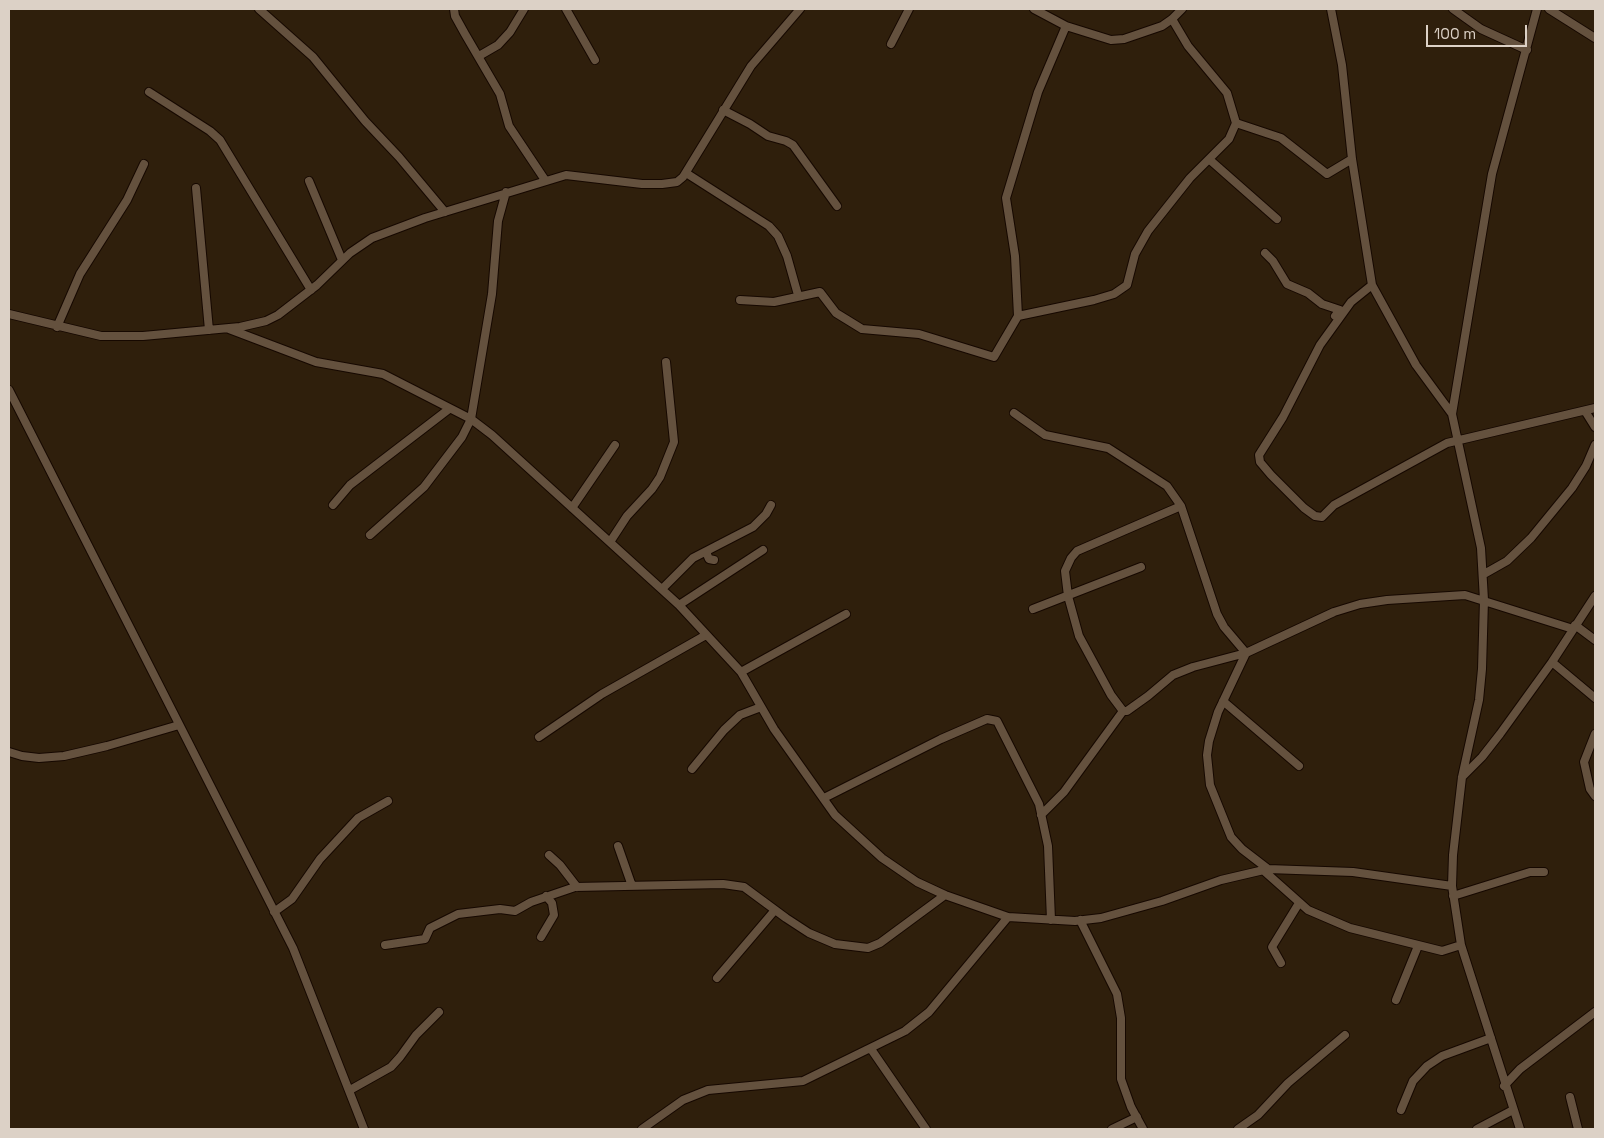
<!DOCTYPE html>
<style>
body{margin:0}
#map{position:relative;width:1604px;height:1138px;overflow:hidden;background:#2f1f0c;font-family:"Space Grotesk",sans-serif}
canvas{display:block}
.frame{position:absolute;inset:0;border:10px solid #dcd1c6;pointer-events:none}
.scale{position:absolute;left:1426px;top:25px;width:101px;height:22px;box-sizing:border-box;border:2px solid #dcd1c6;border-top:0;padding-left:6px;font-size:15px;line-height:18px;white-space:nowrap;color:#dcd1c6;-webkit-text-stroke:4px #2f1f0c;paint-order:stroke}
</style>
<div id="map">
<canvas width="1604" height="1138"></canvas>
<div class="frame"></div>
<div class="scale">100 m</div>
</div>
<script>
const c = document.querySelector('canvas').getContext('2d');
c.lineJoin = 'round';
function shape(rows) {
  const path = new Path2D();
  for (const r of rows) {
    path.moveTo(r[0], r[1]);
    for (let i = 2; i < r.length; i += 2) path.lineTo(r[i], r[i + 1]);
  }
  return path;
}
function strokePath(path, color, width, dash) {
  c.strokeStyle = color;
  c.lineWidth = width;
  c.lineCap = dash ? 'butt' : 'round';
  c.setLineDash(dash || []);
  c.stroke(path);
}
const street = shape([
 [259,9,313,57,365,121,399,157,445,212],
 [454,9,455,16,465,34,500,94,509,126,545,180],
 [566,9,595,60],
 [1034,9,1066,26,1111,40,1124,39,1162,26,1172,19,1182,9],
 [1331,9,1342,65,1352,159,1372,285,1416,365,1452,414],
 [1453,9,1481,29,1527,50],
 [1549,9,1595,38],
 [891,44,909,9],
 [479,56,498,45,510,32,524,9],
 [149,92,210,131,220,140,311,290],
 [723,110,750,124,768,136,786,141,793,145,837,206],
 [1236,123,1281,138,1327,174,1352,159],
 [1210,160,1277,219],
 [686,173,769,226,778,236,787,256,798,295],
 [309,181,342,260],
 [196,188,209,330],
 [1265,253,1273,261,1287,284,1308,293,1322,304,1340,310,1335,316],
 [1372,285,1351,302,1320,345,1283,417,1259,455,1260,462,1271,475,1304,508,1315,516,1322,517,1334,505,1447,443,1595,408],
 [740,300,774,302,820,292,836,313,862,329,919,334,994,357,1018,316,1015,256,1006,198,1038,92,1066,26],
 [9,314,101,336,143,336,240,327,266,321,278,315,317,285,350,253,372,238,425,218,566,175,642,184,662,184,677,182,683,177,751,66,800,9],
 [1018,316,1094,300,1114,294,1127,285,1135,254,1148,231,1190,178,1229,139,1236,123,1227,93,1188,46,1172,19],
 [57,327,80,274,127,200,144,164],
 [229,329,316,362,383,374,471,419,492,435,679,605,741,672,774,729,835,815,882,858,917,882,945,895,1008,917,1075,921,1101,918,1162,901,1221,880,1268,869,1353,872,1452,886],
 [9,390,293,948,364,1129],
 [1585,411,1595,427],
 [1014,413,1045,435,1108,448,1167,486,1181,506,1217,614,1224,627,1246,653,1218,712,1209,741,1207,755,1210,785,1231,837,1242,849,1268,869],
 [333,505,350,485,449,409],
 [572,508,615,445],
 [370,535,424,487,462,437,471,419,492,294,498,221,506,192],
 [610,542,627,516,652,489,660,477,674,442,666,362],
 [706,552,709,559,714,560],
 [1484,574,1507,561,1531,538,1572,488,1586,466,1595,445],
 [662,589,693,558,753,527,766,514,771,505],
 [679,605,763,550],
 [1033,609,1141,567],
 [1575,625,1595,640],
 [1552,662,1595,698],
 [741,672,846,614],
 [1223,701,1299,766],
 [1123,711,1111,695,1079,636,1068,596,1065,571,1071,558,1077,551,1181,506],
 [1595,734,1584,762,1590,789,1595,796],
 [539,737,602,694,706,635],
 [9,752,22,756,39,758,64,756,107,746,179,725],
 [692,769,724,730,740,715,761,707],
 [1462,777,1482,757,1500,734,1552,662,1595,596],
 [824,798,941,739,987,719,997,721,1039,804,1048,846,1051,920],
 [1041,815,1064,792,1123,711,1127,711,1148,696,1173,675,1193,667,1246,653,1334,612,1360,604,1387,600,1465,595,1573,629],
 [618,846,632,886],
 [549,855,560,865,577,887],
 [1263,870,1308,910,1350,928,1442,951,1461,945],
 [1453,896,1530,872,1544,872],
 [274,912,292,899,320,859,358,818,388,801],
 [1080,920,1117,994,1121,1018,1121,1079,1131,1107,1143,1129],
 [541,937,554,915,552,903,546,896],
 [385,945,425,939,430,928,458,914,500,909,515,911,531,902,575,887,723,884,744,887,786,918,809,933,835,944,868,948,880,943,945,895],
 [1281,963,1272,947,1299,903],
 [717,978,775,910],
 [1396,1000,1418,946],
 [871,1049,926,1129],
 [1504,1086,1520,1069,1595,1012],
 [350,1090,391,1067,400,1057,416,1035,439,1012],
 [1570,1097,1578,1129],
 [1401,1110,1413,1081,1427,1066,1442,1056,1491,1038],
 [642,1129,683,1100,708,1090,803,1081,905,1031,929,1012,1008,917],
 [1112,1129,1137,1117],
 [1238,1129,1258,1115,1288,1083,1345,1035],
 [1477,1129,1513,1110],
 [1520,1129,1461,945,1452,886,1453,855,1462,777,1479,700,1482,669,1484,600,1481,548,1452,414,1492,174,1537,9]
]);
strokePath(street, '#160800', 10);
strokePath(street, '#64513e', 8);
</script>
